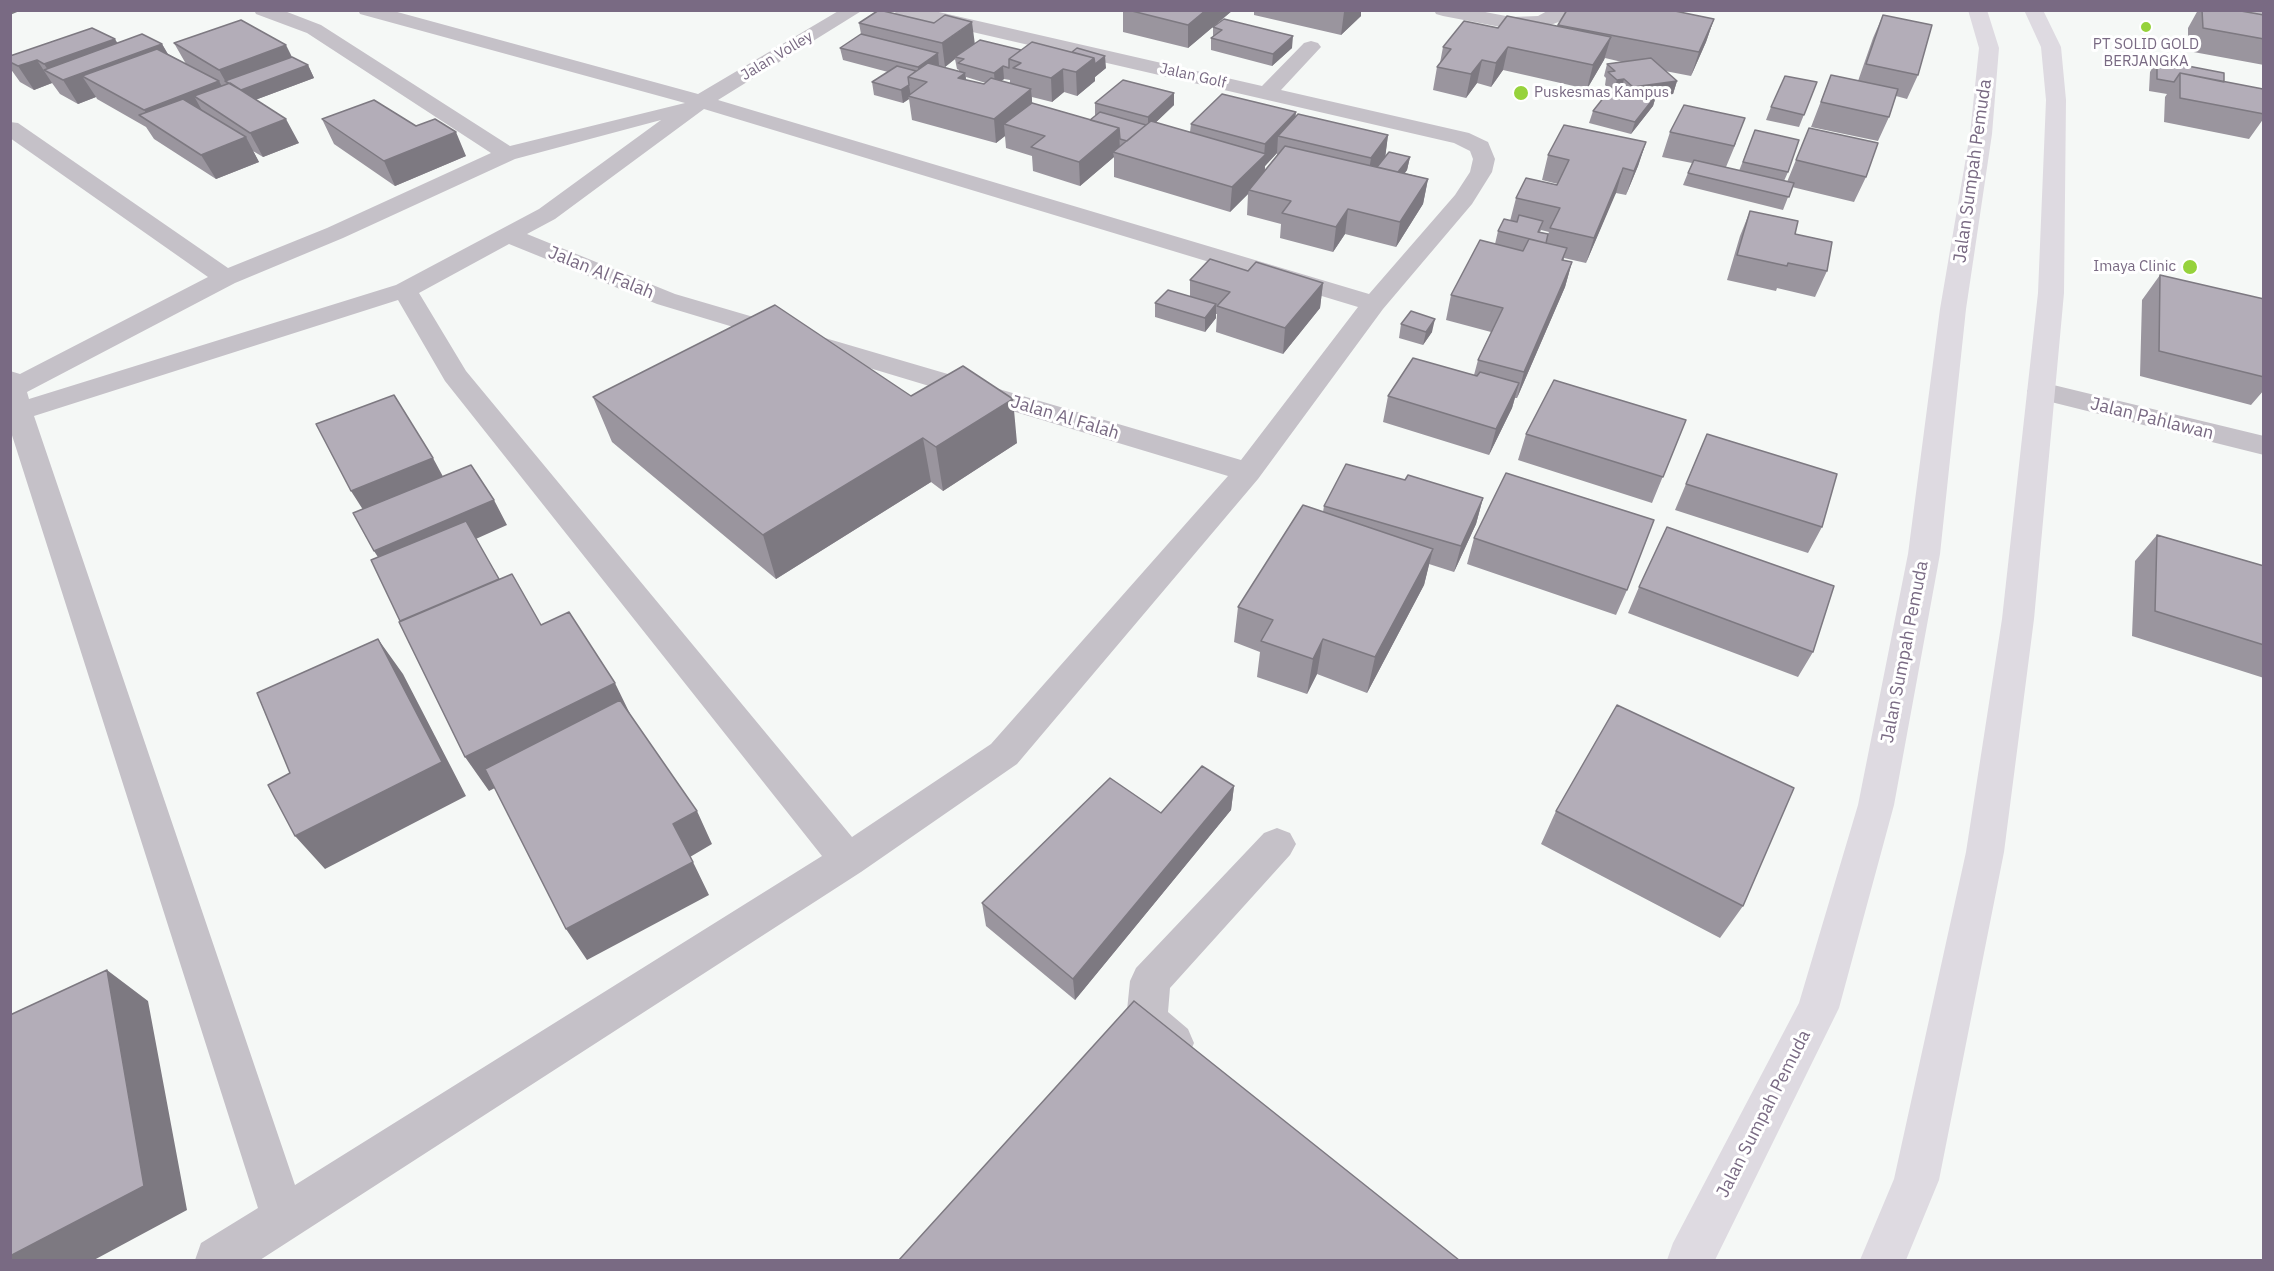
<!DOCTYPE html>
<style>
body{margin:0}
#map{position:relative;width:2274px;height:1271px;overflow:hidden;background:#f5f8f6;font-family:"IBM Plex Sans",sans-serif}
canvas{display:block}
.frame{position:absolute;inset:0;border:12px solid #796a83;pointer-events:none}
</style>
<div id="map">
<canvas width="2274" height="1271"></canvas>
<div class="frame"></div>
</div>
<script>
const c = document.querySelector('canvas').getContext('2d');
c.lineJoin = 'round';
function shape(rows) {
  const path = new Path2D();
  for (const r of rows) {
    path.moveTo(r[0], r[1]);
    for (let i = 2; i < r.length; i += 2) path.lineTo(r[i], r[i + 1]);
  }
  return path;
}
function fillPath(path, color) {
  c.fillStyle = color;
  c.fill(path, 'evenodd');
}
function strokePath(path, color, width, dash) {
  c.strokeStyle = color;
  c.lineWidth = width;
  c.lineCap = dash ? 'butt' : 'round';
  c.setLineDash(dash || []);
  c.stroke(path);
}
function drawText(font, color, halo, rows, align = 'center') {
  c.font = font + ' "IBM Plex Sans",sans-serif';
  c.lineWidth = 6;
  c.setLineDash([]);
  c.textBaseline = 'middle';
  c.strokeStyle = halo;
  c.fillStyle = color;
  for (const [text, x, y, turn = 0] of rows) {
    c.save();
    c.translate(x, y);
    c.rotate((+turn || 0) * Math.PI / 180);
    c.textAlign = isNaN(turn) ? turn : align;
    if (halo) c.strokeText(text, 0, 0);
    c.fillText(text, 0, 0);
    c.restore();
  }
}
fillPath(shape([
 [254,10,282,10,321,25,510,146,685,103,360,14,358,10,390,10,698,94,840,10,863,10,718,100,1369,294,1455,195,1470,172,1473,159,1470,151,1454,143,903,16,896,14,894,10,930,10,1262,86,1304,43,1311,41,1318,43,1321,47,1281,90,1469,133,1488,142,1495,159,1492,172,1472,204,1383,309,1258,479,1017,764,861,872,260,1260,195,1260,201,1243,258,1208,10,429,10,371,20,374,208,277,10,138,10,122,18,123,228,268,327,228,491,153,307,33,256,14,254,10],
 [704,109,1358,307,1241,460,675,294,527,234,555,219,704,109],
 [661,120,539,209,396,285,29,399,27,392,235,283,343,238,515,159,661,120],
 [509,244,657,304,1228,476,991,744,852,837,466,371,419,293,509,244],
 [398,300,445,381,822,856,295,1185,34,416,398,300],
 [1434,10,1475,10,1511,17,1538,16,1549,10,1569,10,1561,21,1548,26,1511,29,1443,16,1436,14,1434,10],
 [2224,10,2264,10,2264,21,2226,14,2224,10],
 [2041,382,2264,436,2264,455,2031,397,2027,391,2031,385,2041,382],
 [1277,828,1290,833,1296,844,1290,855,1170,988,1168,1012,1188,1029,1194,1043,1188,1057,1173,1063,1158,1057,1132,1034,1126,1020,1130,981,1136,968,1264,833,1277,828]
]), '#c5c1c8');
fillPath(shape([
 [1968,10,1987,10,1999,48,1992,134,1966,309,1940,554,1894,805,1839,1008,1715,1260,1667,1260,1673,1243,1799,1003,1858,805,1908,554,1940,309,1970,134,1979,48,1968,10],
 [2024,10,2043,10,2061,47,2066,100,2064,293,2034,619,2004,852,1939,1180,1906,1260,1860,1260,1894,1179,1966,852,2002,619,2038,293,2046,100,2041,47,2024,10]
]), '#dedae1');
fillPath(shape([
 [1123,10,1233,10,1188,48,1123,32],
 [1254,10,1361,10,1361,16,1341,35,1254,15],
 [2198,10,2235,10,2264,15,2264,65,2188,51,2188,28],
 [1883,15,1918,75,1907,99,1896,96,1889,117,1878,141,1811,127,1831,75,1858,81,1873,38],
 [1714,19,1706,42,1691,76,1665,71,1677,81,1673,94,1656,96,1653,106,1631,134,1589,123,1593,111,1610,90,1605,85,1606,78,1604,76,1607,64,1622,62,1605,58,1587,89,1503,70,1491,87,1477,83,1466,98,1433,90,1437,67,1440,63,1443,47,1498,28,1557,26,1558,25],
 [859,23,975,44,1021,50,1106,68,1095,77,1095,81,1077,96,1064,92,1052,102,1032,97,1032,103,1090,120,1095,116,1095,103,1174,105,1155,123,1190,132,1191,124,1296,112,1295,117,1388,135,1385,157,1410,157,1407,170,1405,173,1428,179,1423,204,1396,247,1345,234,1333,252,1280,238,1281,224,1247,215,1248,194,1230,212,1114,177,1114,157,1080,186,1033,171,1032,156,1006,148,1005,136,996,143,912,120,909,99,903,103,874,95,872,82,888,72,843,60,840,48,861,34],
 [955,59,957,69,959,70,959,71,938,66,945,67],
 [966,77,986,83,984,84,966,80],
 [1004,79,1010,80,1010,83,1001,81],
 [1277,153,1277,155,1265,170,1265,166],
 [1213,27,1292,48,1272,66,1211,50,1211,38,1213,37],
 [117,43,162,44,168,54,186,64,174,43,292,57,308,65,314,78,255,100,299,143,263,157,253,151,259,162,216,179,154,139,146,127,97,99,96,97,78,104,60,94,52,83,34,90,20,82,10,68,10,56],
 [2157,60,2224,82,2263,89,2264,118,2249,139,2164,122,2165,97,2167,94,2149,91,2150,72],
 [1817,82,1799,127,1766,120,1771,107],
 [322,119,416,126,466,156,395,186,334,144],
 [1809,128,1866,177,1854,202,1792,187,1783,210,1683,185,1692,163,1662,157,1670,132,1736,143,1726,167,1739,171,1755,130,1788,172,1784,181,1787,182],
 [1646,142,1638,166,1626,195,1616,193,1614,196,1586,263,1564,258,1564,260,1572,262,1565,287,1517,398,1515,398,1512,408,1489,455,1383,422,1388,396,1474,375,1478,360,1491,332,1446,320,1451,295,1495,244,1498,231,1510,221,1516,198,1557,185,1558,184,1542,180,1548,155],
 [1541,230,1549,232,1548,234,1540,232],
 [1750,211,1795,234,1827,271,1815,297,1777,288,1776,291,1727,280,1740,236],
 [1248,271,1323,283,1320,308,1283,354,1216,332,1217,314,1216,314,1216,318,1205,332,1155,317,1155,303,1190,297,1190,280],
 [2160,275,2264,299,2264,390,2251,405,2140,376,2142,300],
 [1401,324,1432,332,1423,345,1399,338],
 [911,396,1017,443,943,491,931,482,776,579,612,442,593,397],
 [1686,420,1652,503,1518,460,1526,434],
 [1707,434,1822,527,1808,553,1675,510],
 [1405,480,1483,498,1476,524,1454,572,1429,564,1424,585,1367,693,1317,674,1307,694,1257,677,1260,652,1234,642,1238,607,1323,512,1324,506],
 [2157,535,2264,566,2264,678,2132,636,2135,561],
 [1474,538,1627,590,1616,615,1467,564],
 [1639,587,1813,652,1798,677,1628,613],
 [1234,786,1231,810,1075,1000,986,926,982,903,1161,813],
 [1556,811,1743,906,1720,938,1541,844]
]), '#9a959e');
fillPath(shape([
 [10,10,22,10,10,15],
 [1206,10,1233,10,1188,48,1188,25],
 [1346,10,1361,10,1361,16,1341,35,1344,12],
 [1714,19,1706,42,1691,76,1699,52],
 [972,22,975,45,955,57,955,59,945,67,942,43],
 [1293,36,1292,48,1272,66,1273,54],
 [1611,37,1604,60,1587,89,1593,65],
 [115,39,126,57,162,44,175,67,82,76,96,97,78,104,63,80,50,73,44,64],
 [286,45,298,69,225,81,232,93,219,70],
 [1508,47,1503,70,1491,87,1496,63],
 [938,53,939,65,925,76,919,78,918,67],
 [1105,56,1106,68,1095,77,1095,81,1077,96,1076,72,1094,58],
 [37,60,52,83,34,90,18,66],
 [1482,60,1477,83,1466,98,1471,74],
 [308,65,314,78,247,103,241,90],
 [1003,66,1004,79,995,85,994,73],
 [1063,69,1064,92,1052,102,1051,78],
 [965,73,968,96,958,78],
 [1624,79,1621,91,1613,93,1617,80],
 [219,81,232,105,194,96,205,116,153,124,144,110],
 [1677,81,1673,94,1656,96,1653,106,1631,134,1635,122,1629,99,1633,87],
 [909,85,911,97,908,96,909,99,903,103,901,90],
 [1031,89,1033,113,1004,124,1005,136,996,143,994,119],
 [1174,93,1174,105,1148,130,1148,117],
 [1296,112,1293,137,1278,136,1277,153,1265,166,1264,178,1249,190,1248,194,1230,212,1232,187,1264,156,1265,144],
 [286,119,299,143,263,157,250,133],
 [1119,128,1120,152,1113,152,1114,157,1080,186,1079,162],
 [456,132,466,156,395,186,384,161],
 [1388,135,1385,159,1367,183,1371,158],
 [246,137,259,162,216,179,201,155],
 [1646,142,1638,166,1626,195,1634,171],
 [1410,157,1407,170,1391,191,1393,178],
 [1623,168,1616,193,1586,263,1594,238],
 [1428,179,1423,204,1396,247,1400,222],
 [1348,209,1345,234,1333,252,1336,227],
 [1572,262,1565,287,1517,398,1524,372],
 [1323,283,1320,308,1283,354,1285,328],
 [1216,304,1216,318,1205,332,1205,318],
 [1435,319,1432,332,1423,345,1426,332],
 [1519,383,1512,408,1489,455,1496,429],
 [1013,399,1017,443,943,491,936,447],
 [923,438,931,482,776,579,763,535],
 [433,458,447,484,367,516,351,491],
 [1483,498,1476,524,1454,572,1461,546],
 [494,500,507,525,391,577,374,551],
 [1433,549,1424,585,1367,693,1375,657],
 [378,639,403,674,466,796,325,869,295,836],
 [1323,639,1317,674,1307,694,1313,659],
 [615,683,632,718,489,791,465,757],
 [1234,786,1231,810,1075,1000,1073,979],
 [697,811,712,844,690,857,673,824],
 [693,862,709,895,587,960,566,929],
 [107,970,148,1001,187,1210,94,1260,10,1260,10,1256]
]), '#7d7981');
const building = shape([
 [879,10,934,23,945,15,972,22,942,43,859,23,879,10],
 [1128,10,1206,10,1188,25,1128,10],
 [1567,10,1670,10,1714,19,1699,52,1558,25,1567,10],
 [2202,10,2235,10,2264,15,2264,39,2203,28,2202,10],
 [1883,15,1932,25,1918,75,1866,64,1883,15],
 [1507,16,1611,37,1593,65,1508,47,1496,63,1482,60,1471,74,1437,67,1451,49,1443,47,1464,21,1498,28,1507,16],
 [1224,19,1293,36,1273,54,1211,38,1222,30,1213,27,1224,19],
 [241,20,286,45,219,70,174,43,241,20],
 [92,28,115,39,44,64,37,60,18,66,10,62,10,56,92,28],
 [142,34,162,44,63,80,44,70,142,34],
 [861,34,938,53,918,67,840,48,861,34],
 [980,40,1021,50,1009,59,1009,68,1003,66,994,73,958,63,964,59,955,57,980,40],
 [1032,42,1094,58,1076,72,1063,69,1051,78,1013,68,1021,63,1009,59,1032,42],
 [1077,48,1105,56,1095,64,1094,58,1072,52,1077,48],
 [157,49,219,81,144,110,82,76,157,49],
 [292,57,308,65,241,90,225,81,292,57],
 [1651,58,1677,81,1633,87,1624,79,1617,80,1608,72,1615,71,1607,64,1651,58],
 [2157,60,2224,73,2224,82,2180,73,2174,82,2157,79,2157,60],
 [928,63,965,73,958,78,984,84,991,78,1031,89,994,119,908,96,927,82,908,77,928,63],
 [897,66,916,71,908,77,909,85,901,90,872,82,897,66],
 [2180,73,2263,89,2264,114,2180,98,2180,73],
 [1831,75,1898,89,1889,117,1821,102,1831,75],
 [1785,76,1817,82,1804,115,1771,107,1785,76],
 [1123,80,1174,93,1148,117,1095,103,1123,80],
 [230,83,286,119,250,133,194,96,230,83],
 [1612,87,1626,91,1629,87,1657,94,1635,122,1593,111,1612,87],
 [1222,94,1296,112,1265,144,1191,124,1222,94],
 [183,99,246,137,201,155,139,115,183,99],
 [374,100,416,126,435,119,456,132,384,161,322,119,374,100],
 [1032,103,1119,128,1079,162,1031,147,1045,136,1004,124,1032,103],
 [1684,105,1745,118,1734,146,1670,132,1684,105],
 [1100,112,1146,125,1127,141,1120,139,1119,128,1090,120,1100,112],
 [1298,114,1388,135,1371,158,1278,136,1298,114],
 [1151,121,1266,154,1232,187,1113,152,1151,121],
 [1564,125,1646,142,1634,171,1623,168,1622,171,1594,238,1550,228,1560,208,1516,198,1526,178,1557,185,1569,160,1548,155,1564,125],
 [1809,128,1878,143,1866,177,1796,160,1809,128],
 [1755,130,1799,140,1788,172,1743,162,1755,130],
 [1285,146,1428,179,1400,222,1348,209,1336,227,1282,213,1291,201,1249,190,1285,146],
 [1389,152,1410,157,1398,172,1377,167,1389,152],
 [1694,160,1794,183,1789,197,1688,173,1694,160],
 [1750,211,1798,221,1795,234,1832,242,1827,271,1788,263,1787,266,1737,255,1750,211],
 [1519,215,1543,221,1538,232,1548,234,1546,243,1498,231,1504,219,1517,222,1519,215],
 [1529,239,1567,248,1562,260,1572,262,1524,372,1478,360,1503,308,1451,295,1480,240,1523,251,1529,239],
 [1210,259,1248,271,1256,262,1323,283,1285,328,1217,306,1230,292,1190,280,1210,259],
 [2160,275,2264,299,2264,377,2159,351,2160,275],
 [1168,290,1216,304,1205,318,1155,303,1168,290],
 [775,305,911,396,963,366,1013,399,936,447,923,438,763,535,593,397,775,305],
 [1411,311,1435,319,1426,332,1401,324,1411,311],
 [1413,358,1477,376,1480,372,1519,383,1496,429,1388,396,1413,358],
 [1554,380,1686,420,1663,477,1526,434,1554,380],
 [394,395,433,458,351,491,316,424,394,395],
 [1707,434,1837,474,1822,527,1686,484,1707,434],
 [1346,464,1405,480,1408,475,1483,498,1461,546,1324,506,1346,464],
 [471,465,494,500,374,551,353,513,471,465],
 [1506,473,1654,520,1627,590,1474,538,1506,473],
 [1303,505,1433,549,1375,657,1323,639,1313,659,1261,641,1273,620,1238,607,1303,505],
 [466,521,499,579,400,621,371,560,466,521],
 [1667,527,1834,586,1813,652,1639,587,1667,527],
 [2157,535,2264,566,2264,645,2155,611,2157,535],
 [512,574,541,625,569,612,615,683,465,757,399,622,512,574],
 [378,639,442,762,295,836,268,785,290,773,257,693,378,639],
 [620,700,697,811,673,824,693,862,566,929,485,769,620,700],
 [1617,705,1794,788,1743,906,1556,811,1617,705],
 [1202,766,1234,786,1073,979,982,903,1110,778,1161,813,1202,766],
 [107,970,144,1186,10,1256,10,1015,107,970],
 [1134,1001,1459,1260,899,1260,1134,1001]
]);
fillPath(building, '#b3adb8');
strokePath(building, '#7d7981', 1.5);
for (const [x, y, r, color] of [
 [2146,27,6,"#96d23b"],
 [1521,93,8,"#96d23b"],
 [2190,267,8,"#96d23b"]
]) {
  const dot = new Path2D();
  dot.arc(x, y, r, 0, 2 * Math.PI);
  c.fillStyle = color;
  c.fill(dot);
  strokePath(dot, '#fff', 2);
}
drawText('15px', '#796a83', '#fff', [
 ["PT SOLID GOLD",2146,45],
 ["BERJANGKA",2146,62],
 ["Puskesmas Kampus",1534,93,"left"],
 ["Imaya Clinic",2176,267,"right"]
]);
drawText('15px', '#796a83', '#fff', [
 ["Jalan Volley",777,56,-31],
 ["Jalan Golf",1193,76,13]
]);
drawText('18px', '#796a83', '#fff', [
 ["Jalan Sumpah Pemuda",1973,171,-82],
 ["Jalan Al Falah",601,273,22],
 ["Jalan Al Falah",1065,418,17],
 ["Jalan Pahlawan",2152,419,14],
 ["Jalan Sumpah Pemuda",1905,652,-79],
 ["Jalan Sumpah Pemuda",1764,1114,-63]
]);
</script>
